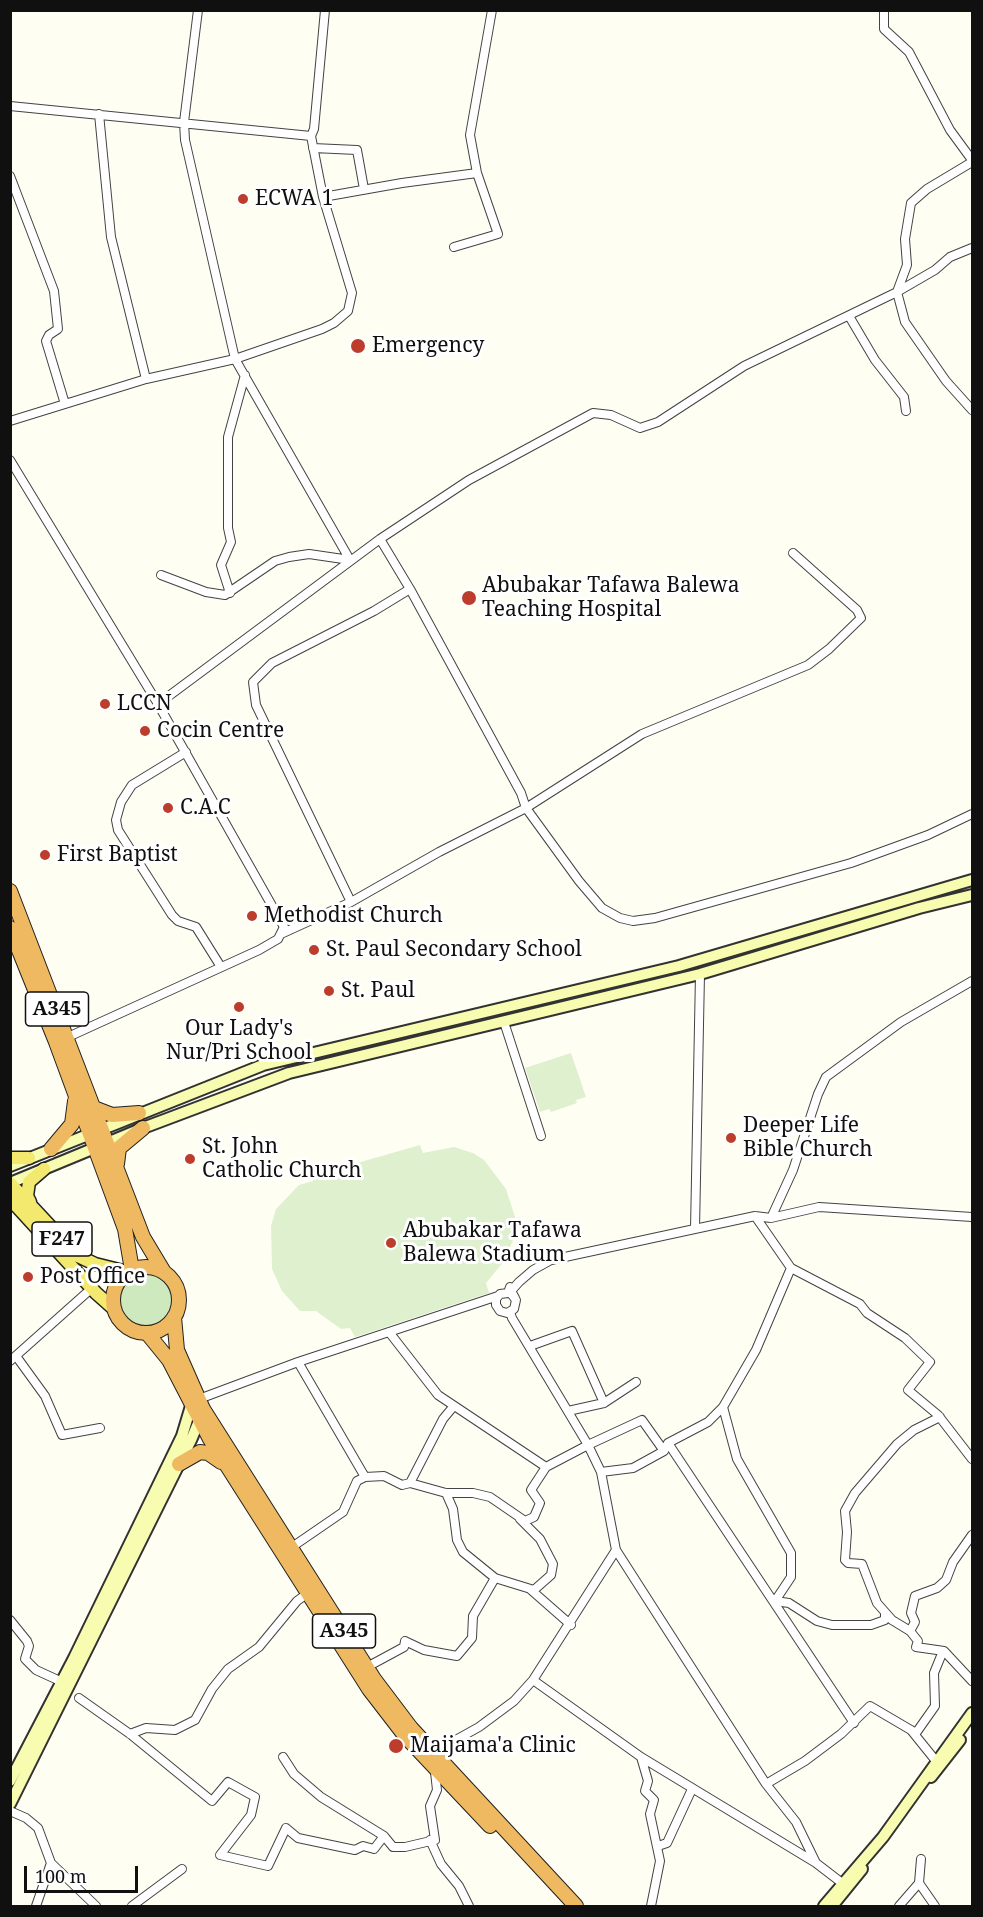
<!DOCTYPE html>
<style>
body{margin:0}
#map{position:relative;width:983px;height:1917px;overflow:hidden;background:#fffef3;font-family:"Noto Serif",serif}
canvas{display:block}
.frame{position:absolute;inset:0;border:12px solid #101010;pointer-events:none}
.scale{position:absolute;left:24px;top:1866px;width:114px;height:27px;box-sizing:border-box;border:3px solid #101010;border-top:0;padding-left:8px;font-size:18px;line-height:21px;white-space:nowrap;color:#101010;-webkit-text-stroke:4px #fff;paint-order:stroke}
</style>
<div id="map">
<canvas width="983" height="1917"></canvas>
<div class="frame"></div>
<div class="scale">100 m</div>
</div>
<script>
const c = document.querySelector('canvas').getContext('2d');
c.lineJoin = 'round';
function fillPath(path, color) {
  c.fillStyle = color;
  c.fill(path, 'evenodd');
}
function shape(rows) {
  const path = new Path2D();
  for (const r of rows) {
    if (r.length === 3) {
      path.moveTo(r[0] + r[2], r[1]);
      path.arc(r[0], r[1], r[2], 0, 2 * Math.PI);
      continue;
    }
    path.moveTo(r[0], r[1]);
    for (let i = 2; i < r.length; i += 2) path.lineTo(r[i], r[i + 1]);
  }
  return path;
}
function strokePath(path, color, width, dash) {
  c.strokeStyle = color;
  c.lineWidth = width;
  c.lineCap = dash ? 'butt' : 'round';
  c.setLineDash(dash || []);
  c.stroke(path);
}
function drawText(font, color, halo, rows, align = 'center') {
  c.font = font + ' "Noto Serif",serif';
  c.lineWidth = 6;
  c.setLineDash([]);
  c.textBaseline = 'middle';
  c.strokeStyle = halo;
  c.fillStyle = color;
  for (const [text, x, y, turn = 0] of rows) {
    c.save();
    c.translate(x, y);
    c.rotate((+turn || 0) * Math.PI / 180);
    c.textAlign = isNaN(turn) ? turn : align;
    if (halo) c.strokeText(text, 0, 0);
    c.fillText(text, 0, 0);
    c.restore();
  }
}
fillPath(shape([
 [145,1299,28]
]), '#cde9bd');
fillPath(shape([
 [571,1053,586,1097,576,1100,577,1103,551,1112,549,1109,540,1112,525,1068],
 [420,1145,423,1153,454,1147,473,1153,484,1160,506,1189,515,1217,513,1240,505,1260,486,1283,489,1293,355,1337,350,1328,341,1329,316,1311,300,1311,282,1291,272,1269,271,1226,276,1209,299,1185,313,1181,312,1176]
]), '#dff0cf');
const street = shape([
 [198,10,184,122,185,140,235,359,350,560],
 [884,10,884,29,909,52,950,130,972,160],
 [10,106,311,136],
 [99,114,111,237,146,379],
 [313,148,357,150,364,189],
 [972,162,927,189,911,203,905,239,907,265,897,292,905,322,946,381,972,410],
 [10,176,54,291,58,329,49,335,46,341,65,404],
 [323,197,402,183,477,173],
 [454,247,498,234,477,173,470,135,492,10],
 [849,316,875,360,904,397,906,411],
 [10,421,146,379,235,359,322,329,334,323,348,311,352,293,323,197,311,136,314,129,325,10],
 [10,460,158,704,284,927,278,939,259,950,68,1037],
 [380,539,410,589,521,793,526,808,579,881,602,908,620,918,633,921,655,918,851,863,928,835,972,814],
 [161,575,206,592,225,595,275,561,289,557,309,554,350,560],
 [230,593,221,565,231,542,228,528,228,437,245,375],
 [158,704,380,539,469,480,593,413,611,415,640,428,658,422,744,366,897,292,935,270,950,257,972,248],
 [186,752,132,785,121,802,116,820,118,830,172,915,178,921,196,927,221,967],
 [351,902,256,705,253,682,272,663,374,611,410,589],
 [283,933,351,902,439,852,526,808,642,734,808,665,829,649,861,618,857,610,793,553],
 [504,1022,541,1136],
 [755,1216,791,1268,860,1304,867,1313,905,1338,930,1362,908,1390,938,1415,972,1459],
 [771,1218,793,1170,818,1094,826,1077,901,1022,972,981],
 [695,1229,700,974],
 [510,1287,508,1293,500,1294,496,1299,496,1305,500,1311,507,1313,514,1309,516,1300,512,1295],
 [515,1298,511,1291,519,1282,533,1270,551,1260,755,1216,771,1218,819,1207,972,1217],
 [510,1312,512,1318,588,1445,601,1472,616,1550,766,1784,796,1822,816,1863],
 [389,1332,438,1395,546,1467],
 [530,1346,572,1331,604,1403],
 [16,1356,45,1396,62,1435,100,1428],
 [10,1361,92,1288],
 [298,1362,365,1477],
 [199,1399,298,1362,498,1296],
 [723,1407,737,1459,791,1553,791,1577,775,1601],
 [568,1411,604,1403,636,1382],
 [940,1417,914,1430,897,1444,855,1493,845,1511,847,1532,845,1560,848,1563,862,1564,877,1603,892,1620,910,1631,918,1641,916,1647,944,1651,972,1681],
 [668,1443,854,1723],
 [601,1472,633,1468,664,1451,668,1443,708,1422,723,1407,756,1350,791,1268],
 [410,1483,443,1419,453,1407],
 [446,1493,453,1509,457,1540,463,1552,495,1578,534,1590,551,1575,553,1564,540,1539,520,1519],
 [292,1547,343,1512,357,1481,365,1477,384,1476,402,1485,410,1483,446,1493,473,1493,490,1497,525,1521,534,1517,540,1503,531,1490,546,1467,588,1445,642,1420,664,1451],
 [530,1589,571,1625],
 [775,1601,789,1603,817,1621,832,1625,871,1625,885,1620,885,1614],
 [10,1620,27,1641,29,1646,25,1659,36,1670,60,1681],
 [910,1631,915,1622,911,1613,915,1596,937,1588,946,1580,953,1562,972,1535],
 [367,1667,404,1647,405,1641,424,1650,457,1656,472,1638,473,1616,495,1578],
 [533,1680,641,1757,816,1863,842,1883],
 [79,1698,130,1734,212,1801,228,1782,255,1797,251,1815,220,1855,268,1866,286,1828,298,1838,355,1850,363,1846,374,1849,384,1836,393,1847,405,1847,435,1840,430,1806,437,1790,435,1772],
 [911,1730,936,1761],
 [130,1734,146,1728,175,1730,195,1720,212,1689,228,1669,259,1647,297,1601,308,1593],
 [434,1752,479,1727,514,1701,533,1680,616,1550],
 [283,1757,294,1774,321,1797,384,1836],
 [641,1757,648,1781,645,1791,654,1800,650,1814,660,1861,651,1906],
 [766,1784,805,1761,841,1734,870,1706,916,1733,935,1706,934,1673,943,1651],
 [10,1811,26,1818,38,1828,51,1863,36,1906],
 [430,1840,441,1864,459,1886,469,1906],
 [658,1846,667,1843,692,1789],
 [51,1863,96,1906],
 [919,1883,935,1906],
 [132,1906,182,1869],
 [899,1906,919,1883,921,1859]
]);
const secondary = shape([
 [10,1166,263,1065,679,966,972,880],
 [10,1183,143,1128,289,1073,700,974,919,908,972,895],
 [931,1777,960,1740],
 [10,1781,74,1658,182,1436,191,1406],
 [10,1804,191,1440,202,1414],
 [824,1906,883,1837,972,1713],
 [832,1906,862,1869]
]);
const primary = shape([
 [10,1158,29,1158],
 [10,1183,78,1256,95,1264,127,1272],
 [10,1199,96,1293,114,1309],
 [30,1202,27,1196,29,1182,44,1169]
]);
const highway = shape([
 [10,891,143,1237,164,1272],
 [10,928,56,1042,125,1229,132,1270],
 [94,1108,112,1115,139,1113],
 [51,1149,72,1124,75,1101],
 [117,1164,119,1148,143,1128],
 [146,1300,33],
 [174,1317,177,1350,203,1409,374,1679,411,1728,576,1906],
 [147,1333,169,1360,210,1439,369,1689,406,1737,490,1826],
 [179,1464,200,1452,208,1453,221,1462]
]);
strokePath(street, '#434343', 10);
strokePath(secondary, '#323232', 14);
strokePath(primary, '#212121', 15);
strokePath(highway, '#212121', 16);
strokePath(street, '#fff', 8);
strokePath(secondary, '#f8fcb1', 10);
strokePath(primary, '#f3e96e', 12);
strokePath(highway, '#efb961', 14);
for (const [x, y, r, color] of [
 [243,199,6,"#bc3d2c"],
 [358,346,8,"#bc3d2c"],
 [469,598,8,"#bc3d2c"],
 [105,704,6,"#bc3d2c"],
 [145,731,6,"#bc3d2c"],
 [168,808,6,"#bc3d2c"],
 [45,855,6,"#bc3d2c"],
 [252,916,6,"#bc3d2c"],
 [314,950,6,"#bc3d2c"],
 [329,991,6,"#bc3d2c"],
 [239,1007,6,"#bc3d2c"],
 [731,1138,6,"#bc3d2c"],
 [190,1159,6,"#bc3d2c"],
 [391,1243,6,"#bc3d2c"],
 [28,1277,6,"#bc3d2c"],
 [396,1746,8,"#bc3d2c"]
]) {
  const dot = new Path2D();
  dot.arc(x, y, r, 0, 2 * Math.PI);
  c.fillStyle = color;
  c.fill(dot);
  strokePath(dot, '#fff', 2);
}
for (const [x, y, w] of [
 [57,1009,63],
 [62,1239,60],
 [344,1631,63]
]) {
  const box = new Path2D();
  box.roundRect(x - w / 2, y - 17, w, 34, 4.5);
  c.fillStyle = '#fff';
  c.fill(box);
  strokePath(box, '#101010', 1.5);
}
drawText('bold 20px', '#101010', null, [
 ["A345",57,1009],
 ["F247",62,1239],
 ["A345",344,1631]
]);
drawText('21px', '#101010', '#fff', [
 ["ECWA 1",255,199],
 ["Emergency",372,346],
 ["Abubakar Tafawa Balewa",482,586],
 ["Teaching Hospital",482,610],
 ["LCCN",117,704],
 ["Cocin Centre",157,731],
 ["C.A.C",180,808],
 ["First Baptist",57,855],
 ["Methodist Church",264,916],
 ["St. Paul Secondary School",326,950],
 ["St. Paul",341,991],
 ["Our Lady's",239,1029,"center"],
 ["Nur/Pri School",239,1053,"center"],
 ["Deeper Life",743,1126],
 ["Bible Church",743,1150],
 ["St. John",202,1147],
 ["Catholic Church",202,1171],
 ["Abubakar Tafawa",403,1231],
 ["Balewa Stadium",403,1255],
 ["Post Office",40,1277],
 ["Maijama'a Clinic",410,1746]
], 'left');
</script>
